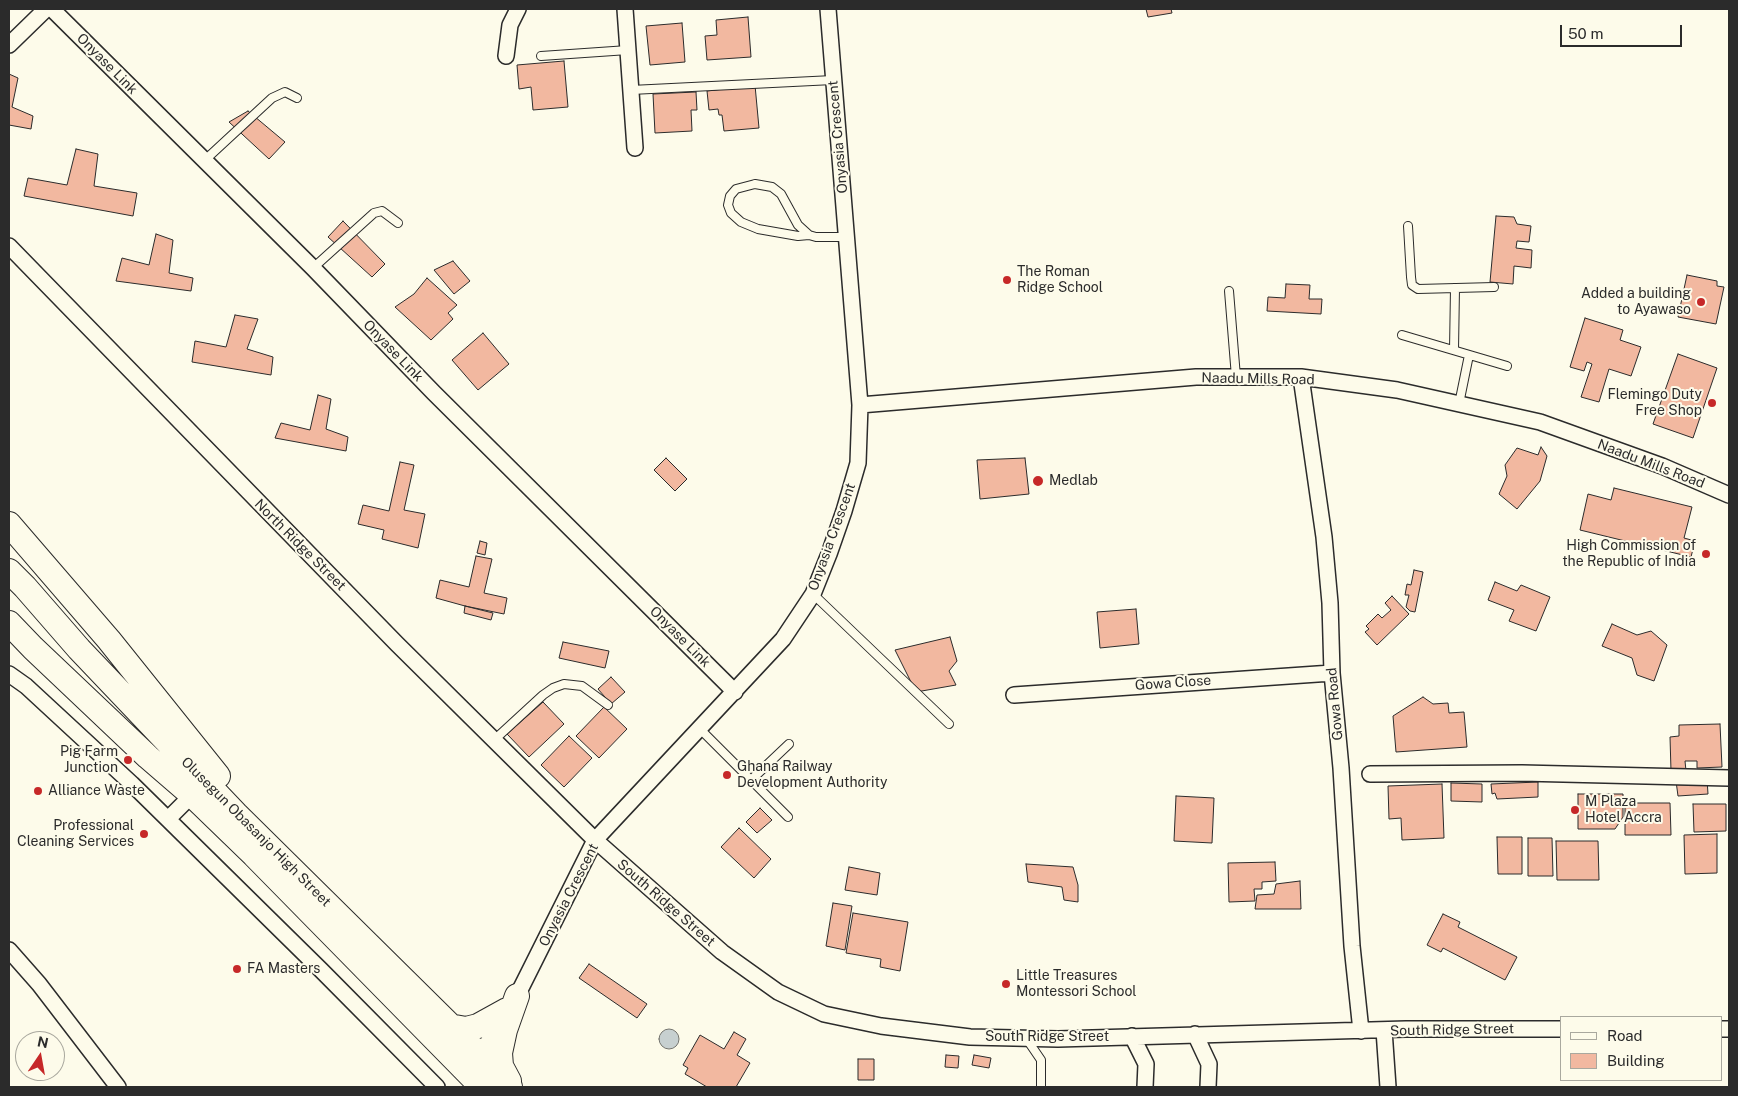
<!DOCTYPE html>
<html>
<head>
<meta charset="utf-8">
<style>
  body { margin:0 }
  #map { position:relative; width:1738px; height:1096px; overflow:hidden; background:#fdfbea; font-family:"Public Sans",sans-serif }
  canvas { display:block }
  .frame { position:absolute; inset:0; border:10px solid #2b2b2b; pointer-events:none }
  .legend { position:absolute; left:1560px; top:1016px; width:162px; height:65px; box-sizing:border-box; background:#fdfbea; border:1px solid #a9a89e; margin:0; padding:6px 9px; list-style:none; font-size:15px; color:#2b2b2b }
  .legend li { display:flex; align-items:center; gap:10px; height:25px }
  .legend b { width:25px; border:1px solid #a9a89e }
  .north { position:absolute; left:15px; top:1031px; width:50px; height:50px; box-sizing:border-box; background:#fdfbea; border:1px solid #a9a89e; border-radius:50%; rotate:12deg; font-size:14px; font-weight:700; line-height:20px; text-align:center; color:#2b2b2b }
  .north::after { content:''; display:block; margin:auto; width:18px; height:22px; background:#c62828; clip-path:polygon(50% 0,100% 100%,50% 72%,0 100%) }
  .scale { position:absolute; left:1560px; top:25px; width:122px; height:22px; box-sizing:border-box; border:2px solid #2b2b2b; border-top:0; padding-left:6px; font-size:15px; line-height:18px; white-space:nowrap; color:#2b2b2b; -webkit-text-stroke:4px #fdfbea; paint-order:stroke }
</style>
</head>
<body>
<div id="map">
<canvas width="1738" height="1096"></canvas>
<div class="frame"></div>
<ul class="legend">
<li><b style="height:6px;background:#fdfbea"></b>Road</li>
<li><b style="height:14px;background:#f2b8a0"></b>Building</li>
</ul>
<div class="north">N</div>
<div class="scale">50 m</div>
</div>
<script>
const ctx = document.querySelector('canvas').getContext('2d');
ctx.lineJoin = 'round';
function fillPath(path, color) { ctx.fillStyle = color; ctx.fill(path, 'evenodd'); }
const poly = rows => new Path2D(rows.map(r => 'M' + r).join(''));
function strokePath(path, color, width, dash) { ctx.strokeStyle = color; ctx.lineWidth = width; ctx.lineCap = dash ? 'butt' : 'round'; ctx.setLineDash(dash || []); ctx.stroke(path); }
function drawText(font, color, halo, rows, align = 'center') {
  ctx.font = font + ' "Public Sans",sans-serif'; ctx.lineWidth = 4; ctx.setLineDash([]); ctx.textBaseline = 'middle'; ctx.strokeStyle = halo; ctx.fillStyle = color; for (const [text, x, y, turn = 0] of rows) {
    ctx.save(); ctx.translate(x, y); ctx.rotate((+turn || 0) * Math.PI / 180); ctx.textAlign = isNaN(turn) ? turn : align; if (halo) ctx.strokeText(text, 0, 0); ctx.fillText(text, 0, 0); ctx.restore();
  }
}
const water = poly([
  '659 1039a10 10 0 1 1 20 0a10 10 0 1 1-20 0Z'
]);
const building = poly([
  [1146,9,1171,9,1172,13,1148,17,1146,9],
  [748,17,751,57,707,60,705,36,717,35,716,20,748,17],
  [682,23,685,62,650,65,646,26,682,23],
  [564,61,568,107,533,110,531,87,519,89,517,65,564,61],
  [9,74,18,78,12,107,33,116,31,129,9,125,9,74],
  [755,85,759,128,724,131,722,115,719,115,718,109,709,110,707,91,755,85],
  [696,92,697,110,691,110,692,131,655,133,653,94,696,92],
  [248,111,285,142,269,159,229,122,248,111],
  [76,149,98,154,94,186,137,193,133,216,24,196,28,178,67,185,76,149],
  [1496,216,1514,217,1517,224,1531,226,1529,242,1517,241,1516,248,1532,250,1531,268,1514,266,1513,284,1490,282,1496,216],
  [343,221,385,264,372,277,328,237,343,221],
  [156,234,173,240,169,273,193,278,191,291,116,281,122,258,149,265,156,234],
  [453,261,470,281,454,294,434,270,453,261],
  [1687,275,1717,281,1717,286,1724,287,1716,324,1678,317,1687,275],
  [427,278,457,305,448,313,453,319,431,340,395,307,414,294,427,278],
  [1286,284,1310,285,1309,299,1322,299,1321,314,1267,311,1268,297,1285,298,1286,284],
  [235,315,258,319,247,349,273,357,271,375,192,362,195,341,226,347,235,315],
  [1585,318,1623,330,1620,340,1641,347,1631,376,1609,369,1599,402,1581,397,1592,364,1587,362,1584,371,1570,367,1585,318],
  [483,333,509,364,478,390,452,360,483,333],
  [1678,354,1717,368,1693,438,1653,424,1678,354],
  [318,395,331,399,326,429,348,437,346,451,275,438,281,423,310,430,318,395],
  [1541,447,1547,456,1540,481,1517,509,1499,494,1507,476,1505,465,1517,448,1538,455,1541,447],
  [666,458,687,479,675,491,654,470,666,458],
  [1025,458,1029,494,980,499,977,460,1025,458],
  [400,462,414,465,404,510,425,514,418,548,382,539,384,530,358,524,363,505,389,511,400,462],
  [1614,488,1692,507,1684,538,1695,541,1691,557,1580,530,1588,494,1611,500,1614,488],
  [480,541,487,543,485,555,477,553,480,541],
  [476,556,492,559,484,593,507,598,504,614,465,606,436,598,440,580,469,587,476,556],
  [1414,570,1423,572,1415,612,1410,611,1406,607,1409,595,1405,595,1407,584,1411,585,1414,570],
  [1495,582,1517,591,1521,585,1550,597,1536,631,1509,621,1514,610,1488,600,1495,582],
  [1392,596,1409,614,1377,645,1365,632,1369,629,1366,626,1378,614,1382,618,1391,610,1385,603,1392,596],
  [465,606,493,613,491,620,464,613,465,606],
  [1136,609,1139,644,1100,648,1097,612,1136,609],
  [1612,624,1637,635,1651,631,1667,645,1654,681,1637,675,1632,658,1602,646,1612,624],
  [950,637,957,661,949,671,956,685,916,692,895,650,950,637],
  [563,642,609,651,605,668,559,658,563,642],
  [611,677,625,692,611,704,598,689,611,677],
  [1423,697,1433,704,1448,703,1449,713,1464,712,1467,747,1396,752,1393,716,1423,697],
  [543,702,564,724,529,757,507,734,543,702],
  [604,707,627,729,599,758,576,736,604,707],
  [1720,724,1722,767,1697,768,1697,761,1685,761,1686,771,1671,771,1670,737,1679,736,1679,725,1720,724],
  [569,736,592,758,564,787,541,765,569,736],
  [1707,779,1708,794,1678,796,1676,781,1707,779],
  [1538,782,1538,797,1497,799,1495,793,1492,794,1491,784,1538,782],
  [1451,783,1482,784,1482,802,1451,801,1451,783],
  [1442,784,1444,838,1402,840,1401,818,1389,819,1388,786,1442,784],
  [1578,794,1623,794,1623,817,1615,829,1578,829,1578,794],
  [1176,796,1214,798,1212,843,1174,841,1176,796],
  [1625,803,1670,803,1671,835,1625,835,1625,803],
  [1693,804,1726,804,1726,831,1694,832,1693,804],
  [760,808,772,820,757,833,746,822,760,808],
  [739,828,771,859,754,878,721,847,739,828],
  [1717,834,1717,873,1685,874,1684,835,1717,834],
  [1497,837,1522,837,1522,874,1498,874,1497,837],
  [1528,838,1552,838,1553,876,1528,876,1528,838],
  [1556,841,1598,841,1599,880,1557,880,1556,841],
  [1275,862,1276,881,1262,882,1262,889,1254,889,1255,901,1229,902,1228,863,1275,862],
  [1026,864,1073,867,1078,885,1078,902,1064,900,1062,887,1028,882,1026,864],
  [849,867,880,873,877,895,845,890,849,867],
  [1300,881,1301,909,1255,909,1257,895,1274,894,1276,884,1300,881],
  [833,903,852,906,845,950,826,946,833,903],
  [853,913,908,922,900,971,880,967,881,959,846,953,853,913],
  [1443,914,1460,922,1458,927,1517,957,1505,980,1443,948,1441,952,1427,945,1443,914],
  [589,964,647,1004,637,1018,579,978,589,964],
  [734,1032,746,1039,737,1055,750,1063,736,1087,707,1087,685,1074,688,1068,683,1065,700,1035,724,1049,734,1032],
  [946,1055,959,1056,958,1068,945,1067,946,1055],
  [974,1055,991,1058,989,1068,972,1065,974,1055],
  [858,1059,874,1059,874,1080,858,1080,858,1059]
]);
const service = poly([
  [541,56,628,50],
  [631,90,833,80],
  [205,160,272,98,285,92,297,98],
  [755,184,772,187,781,194,798,225,809,235,798,236,758,229,741,222,731,213,728,205,730,196,736,189,755,184],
  [1408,226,1411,277,1412,285,1418,289,1494,287],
  [809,235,816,237,848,237],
  [313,268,374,213,382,211,398,223],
  [1229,291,1236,377],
  [1402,335,1507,366],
  [1454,350,1455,288],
  [1459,404,1469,355],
  [813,594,949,724],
  [700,729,788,817],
  [493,741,543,695,553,688,564,684,582,686,608,705],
  [751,780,789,744],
  [1026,1038,1041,1060,1041,1087]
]);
const minor = poly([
  [52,9,313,268,434,393,735,692],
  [625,9,635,148],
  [9,45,46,9],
  [506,56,510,25,518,9],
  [9,246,397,644,595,840,722,952,778,992,824,1014,881,1026,970,1037,1058,1039,1406,1029,1562,1029],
  [1301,377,1324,537,1330,603,1332,673,1341,768,1352,946,1361,1031],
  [860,405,1196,377,1301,377,1397,390,1540,422,1662,466,1729,495],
  [9,674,26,686,132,784,321,970,437,1087],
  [1014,695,1332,673],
  [1370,774,1522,773,1729,778],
  [168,819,192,795],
  [9,950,39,984,118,1087],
  [1722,1029,1729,1029],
  [1384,1030,1388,1087],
  [1195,1034,1209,1064,1208,1087],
  [1132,1036,1146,1064,1145,1087],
  [476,1062,507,1010,517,996,595,840,783,639,813,594,829,554,844,511,858,463,860,405,828,9]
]);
const primary = poly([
  [9,524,109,640,218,776],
  [9,571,25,587,79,649,236,814,481,1056,510,1087],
  [9,623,33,648,148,757,192,795,254,855,482,1087],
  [449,1026,466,1029,478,1026,507,1010],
  [509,1081,501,1066,500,1053,505,1030,517,996]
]);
const markers = [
  [1007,280,5,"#c62828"],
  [1701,302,5,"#c62828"],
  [1712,403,5,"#c62828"],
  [1038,481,6,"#c62828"],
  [1706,554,5,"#c62828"],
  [128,760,5,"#c62828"],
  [727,775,5,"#c62828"],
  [38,791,5,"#c62828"],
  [1575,810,5,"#c62828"],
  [144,834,5,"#c62828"],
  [237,969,5,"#c62828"],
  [1006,984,5,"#c62828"]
];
const streetNames = [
  ["Onyase Link",107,64,45],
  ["Onyasia Crescent",838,137,-95],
  ["Onyase Link",393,351,46],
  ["Naadu Mills Road",1258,379,1],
  ["Naadu Mills Road",1651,464,21],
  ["Onyasia Crescent",832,537,-70],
  ["North Ridge Street",300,545,45],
  ["Onyase Link",680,637,45],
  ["Gowa Close",1173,683,-4],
  ["Gowa Road",1335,704,-95],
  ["Olusegun Obasanjo High Street",256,832,45],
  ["Onyasia Crescent",569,895,-63],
  ["South Ridge Street",666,903,41],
  ["South Ridge Street",1452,1030,-1],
  ["South Ridge Street",1047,1037]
];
const poiNames = [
  ["The Roman",1017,272],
  ["Ridge School",1017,288],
  ["Added a building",1691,294,"right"],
  ["to Ayawaso",1691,310,"right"],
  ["Flemingo Duty",1702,395,"right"],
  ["Free Shop",1702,411,"right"],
  ["Medlab",1049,481],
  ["High Commission of",1696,546,"right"],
  ["the Republic of India",1696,562,"right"],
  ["Pig Farm",118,752,"right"],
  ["Junction",118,768,"right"],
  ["Ghana Railway",737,767],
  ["Development Authority",737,783],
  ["Alliance Waste",48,791],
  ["M Plaza",1585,802],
  ["Hotel Accra",1585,818],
  ["Professional",134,826,"right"],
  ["Cleaning Services",134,842,"right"],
  ["FA Masters",247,969],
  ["Little Treasures",1016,976],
  ["Montessori School",1016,992]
];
fillPath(water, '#c7d0d0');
strokePath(water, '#74746e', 1);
fillPath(building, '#f2b8a0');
strokePath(building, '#2b2b2b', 1);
strokePath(service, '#2b2b2b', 10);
strokePath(minor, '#2b2b2b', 18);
strokePath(primary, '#2b2b2b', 26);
strokePath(service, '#fdfbea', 8);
strokePath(minor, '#fdfbea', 15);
strokePath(primary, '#fdfbea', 24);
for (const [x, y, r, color] of markers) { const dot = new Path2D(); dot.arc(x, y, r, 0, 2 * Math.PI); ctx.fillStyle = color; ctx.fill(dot); strokePath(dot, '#fdfbea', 2); }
drawText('14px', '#2b2b2b', '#fdfbea', streetNames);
drawText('14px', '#2b2b2b', '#fdfbea', poiNames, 'left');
</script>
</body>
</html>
